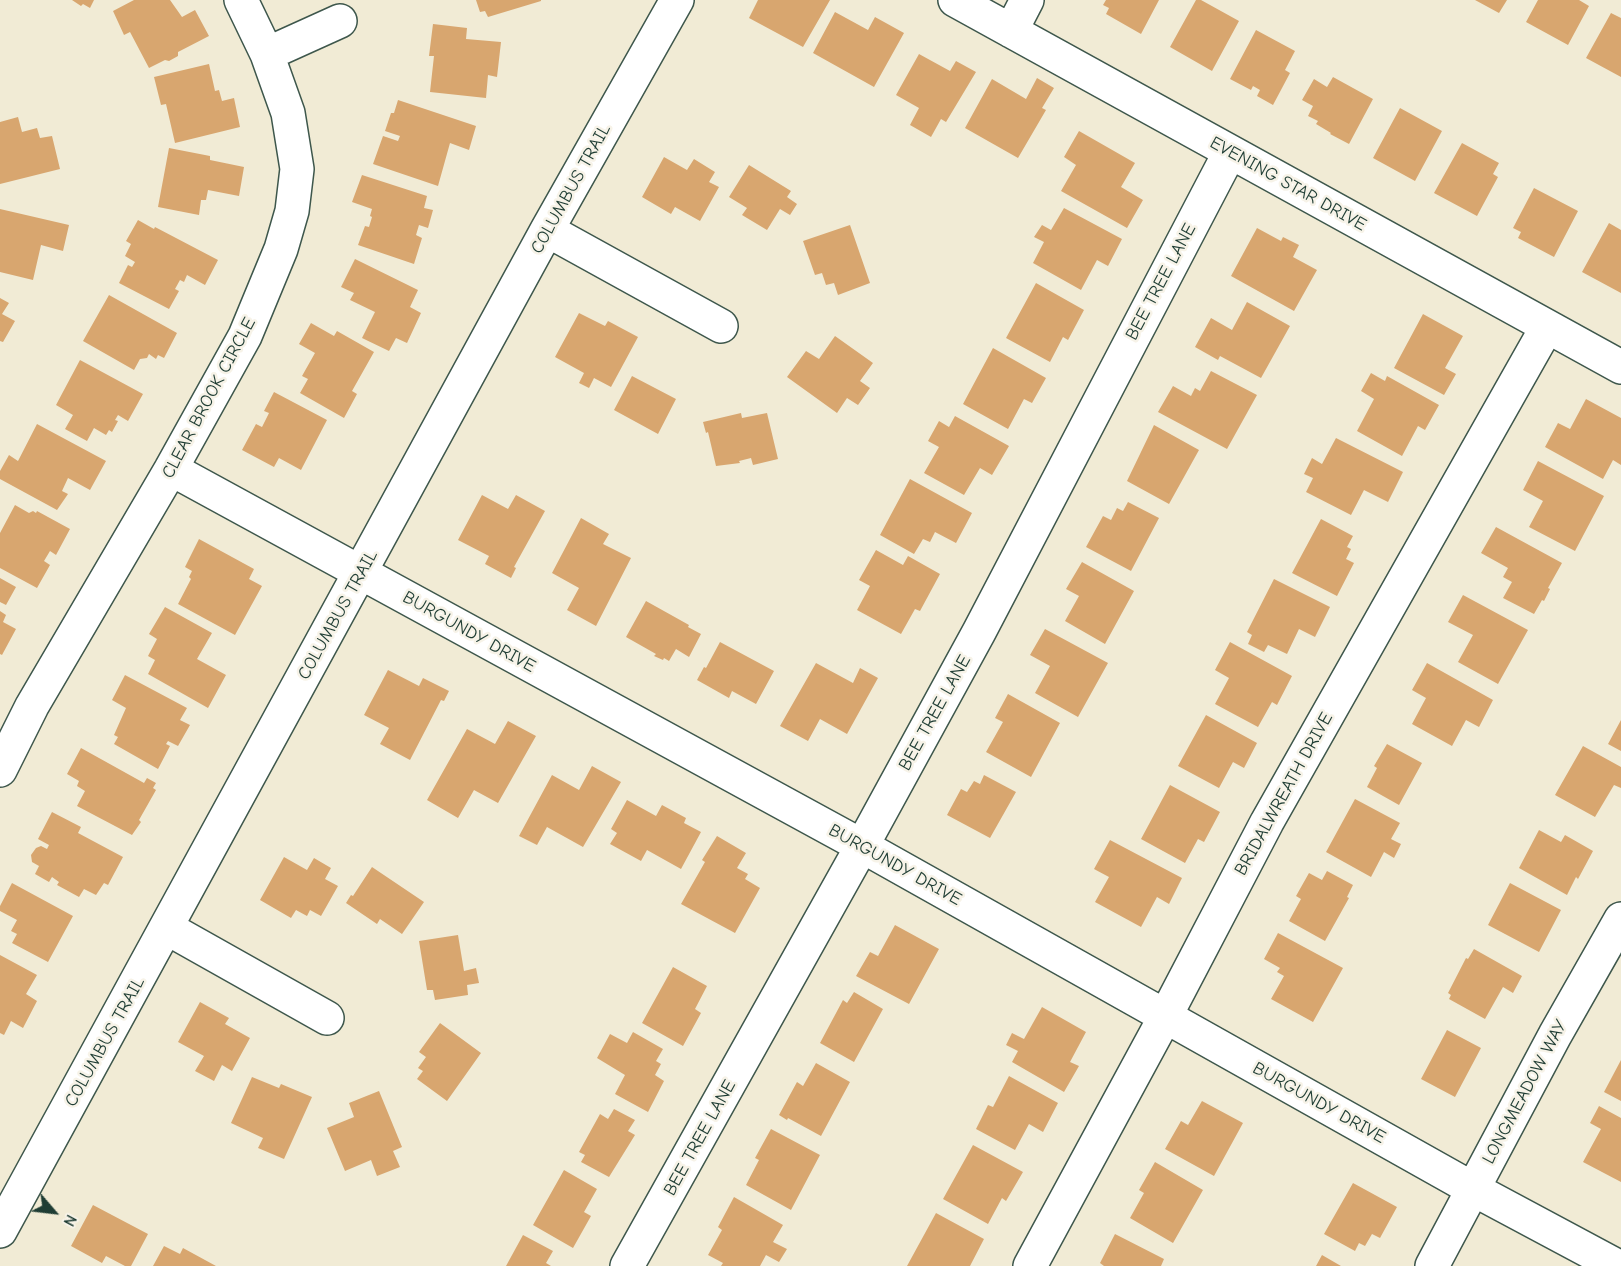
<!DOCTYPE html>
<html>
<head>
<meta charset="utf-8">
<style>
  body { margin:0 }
  #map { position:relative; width:1621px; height:1266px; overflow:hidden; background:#f1ebd5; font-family:"Comic Neue",sans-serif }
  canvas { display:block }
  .north { position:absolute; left:24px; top:1182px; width:60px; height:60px; -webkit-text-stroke:4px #f7f3e8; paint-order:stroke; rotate:118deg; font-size:16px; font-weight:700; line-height:24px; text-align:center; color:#1f3d34 }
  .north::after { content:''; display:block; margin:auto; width:21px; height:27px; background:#1f3d34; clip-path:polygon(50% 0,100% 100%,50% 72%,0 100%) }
</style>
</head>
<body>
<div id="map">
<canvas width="1621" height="1266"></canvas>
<div class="north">N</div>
</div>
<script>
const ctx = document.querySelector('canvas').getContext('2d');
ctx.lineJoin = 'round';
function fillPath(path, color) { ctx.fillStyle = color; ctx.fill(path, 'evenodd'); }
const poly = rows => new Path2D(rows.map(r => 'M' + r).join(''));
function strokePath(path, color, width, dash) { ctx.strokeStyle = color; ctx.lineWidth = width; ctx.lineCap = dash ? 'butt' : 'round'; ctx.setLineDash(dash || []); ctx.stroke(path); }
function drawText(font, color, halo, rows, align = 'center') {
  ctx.font = font + ' "Comic Neue",sans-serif'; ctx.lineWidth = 5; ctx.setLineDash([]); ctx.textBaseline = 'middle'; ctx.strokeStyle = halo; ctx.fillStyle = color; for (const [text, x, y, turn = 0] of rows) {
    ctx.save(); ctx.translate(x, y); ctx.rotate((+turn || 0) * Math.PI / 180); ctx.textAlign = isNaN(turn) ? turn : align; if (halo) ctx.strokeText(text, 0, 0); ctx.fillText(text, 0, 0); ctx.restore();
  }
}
const building = poly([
  [72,0,94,0,90,8,83,4,81,6],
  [134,0,170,0,182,17,195,10,209,36,178,52,178,56,169,61,165,60,149,68,130,32,124,35,113,11],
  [476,0,541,0,541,1,488,17,485,11,480,12],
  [758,0,830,0,803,47,749,18],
  [1106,0,1159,0,1141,34,1106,14,1109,8,1103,5],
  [1196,0,1201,0,1239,21,1212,71,1170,47],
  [1475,0,1507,0,1499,13],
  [1538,0,1579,0,1589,6,1568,45,1526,22],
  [835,12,868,30,875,17,904,33,874,87,813,53],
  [1611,13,1621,18,1621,77,1586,58],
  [433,24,467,28,466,39,501,42,497,77,488,75,486,98,430,92,434,56,429,56],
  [1256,30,1295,51,1285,70,1290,73,1273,105,1257,96,1260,90,1253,86,1251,90,1230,79],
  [919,54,950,71,956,61,976,72,946,122,941,119,931,137,910,125,919,108,896,95],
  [209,64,215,91,219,90,222,101,234,98,240,127,175,143,166,104,161,105,154,77],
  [1333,77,1373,99,1349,144,1330,134,1331,133,1316,124,1318,121,1308,116,1313,106,1302,100,1314,79,1327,87],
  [1037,78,1054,88,1042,108,1046,110,1018,158,965,128,992,79,1026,99],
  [398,100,476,126,469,150,450,143,438,186,373,164,383,136,398,141,400,136,385,131,391,113,394,113],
  [1400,108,1442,131,1415,181,1373,158],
  [18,117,22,132,37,128,40,138,52,136,60,169,0,184,0,122],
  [1079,131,1135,163,1121,187,1143,200,1127,228,1061,191,1076,165,1064,157],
  [1462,143,1499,163,1493,174,1498,177,1477,216,1434,193],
  [169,148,210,156,210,160,244,167,239,196,208,190,206,200,201,200,199,215,158,207],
  [664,157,687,170,694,159,715,172,709,182,719,187,700,221,675,207,671,214,642,197],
  [749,165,791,191,787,197,797,204,790,215,780,209,767,230,742,215,747,208,729,197],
  [362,175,427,196,424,208,433,210,428,228,419,225,416,235,422,238,414,264,358,245,365,226,369,227,372,217,370,216,372,209,352,202],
  [1534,188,1578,211,1554,257,1518,238,1521,232,1513,228],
  [1064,208,1122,239,1108,266,1097,260,1081,290,1033,263,1044,242,1034,237,1042,225,1051,230],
  [0,209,69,225,63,251,41,245,33,280,0,272],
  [138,220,154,229,155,227,218,260,205,285,187,275,184,282,180,280,175,289,179,291,169,309,119,283,128,265,132,267,135,262,125,256,131,244,126,241],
  [1609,223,1621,230,1621,293,1582,272],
  [850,225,870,283,838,295,834,283,826,285,822,273,815,275,803,241],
  [1257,228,1281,241,1283,237,1299,245,1293,257,1317,270,1294,311,1231,276],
  [355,259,418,290,410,307,421,313,407,343,396,338,389,351,362,338,375,312,350,300,354,293,341,287],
  [1036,283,1084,310,1068,340,1063,337,1050,362,1006,338],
  [109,295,177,333,164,358,158,355,156,359,149,354,147,358,140,359,134,370,83,341],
  [0,298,9,303,2,314,15,321,3,342,0,341],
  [1247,302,1290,326,1261,378,1220,356,1218,360,1195,347,1211,318,1232,330],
  [579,313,605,326,608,321,638,337,611,387,594,378,589,388,579,383,584,373,555,357],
  [1423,314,1463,336,1445,368,1456,374,1444,395,1394,368],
  [311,323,334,336,337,331,374,352,352,391,357,394,344,418,300,393,308,379,302,376,315,353,299,344],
  [835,336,873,363,860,381,870,388,858,405,847,398,837,413,787,377,806,351,819,359],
  [993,348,1046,378,1032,403,1024,399,1008,429,963,404],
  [80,360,143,394,128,421,118,415,115,420,118,421,112,432,109,430,106,435,94,428,87,441,65,429,73,415,56,405],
  [1211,371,1257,395,1227,449,1158,412,1173,386,1191,396,1195,388,1200,391],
  [1371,373,1385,381,1387,376,1439,405,1425,430,1418,426,1402,456,1357,431,1374,399,1361,391],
  [632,376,676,399,658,434,614,410],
  [274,392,327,420,301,470,279,458,274,467,242,450,256,424,262,427,269,413,264,411],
  [1586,399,1621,418,1621,465,1613,460,1603,479,1545,447,1558,423,1570,429],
  [741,413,742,418,767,413,778,459,753,465,751,458,739,461,740,463,716,466,708,432,706,433,703,422],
  [955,416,1009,446,992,475,980,468,964,495,924,473,939,447,928,441,939,421,949,427],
  [37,424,106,461,90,490,68,478,62,491,68,494,57,510,0,479,0,471,9,455,18,461],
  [1154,425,1199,450,1169,504,1127,481],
  [1336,438,1403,472,1388,502,1364,490,1351,515,1306,492,1313,478,1304,474,1312,458,1322,464],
  [1538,461,1604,496,1575,551,1529,527,1543,501,1523,490],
  [910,479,972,513,956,543,935,532,930,542,923,539,914,554,880,535],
  [482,495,508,509,516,495,545,511,514,567,516,568,511,578,485,564,489,556,458,540],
  [1128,502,1159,518,1131,571,1086,547,1103,516,1111,520,1117,508,1123,511],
  [15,505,29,513,33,511,36,513,37,511,70,529,56,555,50,551,44,561,50,565,37,588,0,568,0,533],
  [581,518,609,534,603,544,631,558,596,626,567,610,579,588,552,573],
  [1321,519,1353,536,1347,547,1351,549,1346,559,1354,563,1337,596,1292,573],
  [1496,527,1562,563,1548,588,1550,589,1544,601,1542,600,1534,614,1503,598,1512,582,1503,577,1508,568,1481,553],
  [199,539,254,569,249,579,262,586,235,635,178,604,191,579,189,577,192,571,185,567],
  [876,550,903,565,908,556,940,574,920,611,915,609,901,634,857,610,870,586,859,580],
  [1082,562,1134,591,1105,644,1065,621,1079,596,1066,589],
  [0,578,16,587,6,605,0,602],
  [1274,579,1330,607,1315,637,1299,629,1287,654,1268,645,1264,652,1248,644,1252,635,1247,632],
  [1463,595,1528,630,1498,684,1458,662,1473,635,1448,622],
  [646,601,689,625,688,627,701,634,689,657,676,649,669,661,664,658,663,660,654,656,656,654,626,637],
  [165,607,212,633,197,659,226,675,208,708,148,674,155,660,148,656,157,639,149,634],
  [0,611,6,615,3,622,16,629,2,655,0,654],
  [1045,629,1108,663,1078,717,1035,693,1050,666,1030,655],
  [720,642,774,671,756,704,732,691,729,698,697,680,704,667,706,668],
  [1230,642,1292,676,1277,705,1272,702,1258,727,1215,704,1229,678,1215,670],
  [816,663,853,683,860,668,878,678,847,734,820,719,808,741,780,726],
  [1427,663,1493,700,1479,727,1466,720,1452,746,1412,724,1426,698,1412,690],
  [388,670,419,686,423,678,449,691,444,701,441,700,410,760,380,744,389,728,364,715],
  [125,675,187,708,180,720,190,725,178,746,168,741,166,744,170,746,158,769,114,744,118,737,114,735,126,708,112,700],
  [1008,694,1060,723,1031,777,986,752,1003,722,995,718],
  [1206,715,1257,743,1244,768,1233,762,1219,788,1178,766],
  [1621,720,1621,751,1608,744],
  [508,721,536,736,498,803,474,790,458,818,427,800,467,729,495,744],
  [1387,744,1422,763,1399,805,1367,787,1377,768,1374,766],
  [1583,746,1621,767,1621,788,1614,785,1595,817,1555,795],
  [81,748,144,783,147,778,156,783,153,788,156,790,139,820,141,822,132,835,77,806,85,791,77,786,79,781,67,774],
  [592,766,621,782,583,847,547,827,537,845,519,836,552,775,579,790],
  [984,775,1016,792,990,838,947,815,961,789,967,792,974,781,980,784],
  [1170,785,1220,812,1204,842,1198,839,1185,863,1141,839],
  [1355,799,1400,823,1391,839,1401,844,1394,858,1384,852,1371,877,1326,852],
  [627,800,656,816,662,805,686,818,684,823,701,832,681,869,647,850,641,861,610,844,617,833,611,829],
  [52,812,81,827,78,833,123,857,108,885,104,883,96,895,84,889,79,897,57,885,59,882,52,877,49,882,35,874,39,866,32,862,31,855,36,848,41,846,47,849,49,845,38,839],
  [1539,830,1561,842,1565,835,1593,851,1578,879,1576,877,1567,895,1519,868],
  [717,836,746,853,737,868,748,874,745,879,760,888,735,933,681,904,705,862,702,860],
  [1110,840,1182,878,1169,904,1157,897,1141,927,1095,902,1109,877,1094,869],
  [284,857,307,870,314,858,331,868,325,879,338,886,321,916,310,910,307,916,296,910,291,918,260,900],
  [372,867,424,902,402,934,380,919,377,924,346,903,351,895,353,896],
  [1327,871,1353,885,1347,897,1349,898,1325,941,1289,921,1301,899,1296,896,1309,873,1322,880],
  [12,883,73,916,48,962,12,943,17,934,11,931,17,920,0,911,0,906],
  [1510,883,1561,910,1539,952,1488,925],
  [895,925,939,949,909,1004,856,976,870,952,878,956],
  [1278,933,1343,968,1313,1022,1271,999,1284,976,1277,972,1280,968,1264,959],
  [458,935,464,971,476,968,479,983,467,985,468,995,435,1000,433,990,427,990,419,941],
  [1474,949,1522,976,1513,993,1503,987,1485,1019,1449,999,1451,995,1448,993,1466,958,1468,959],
  [0,955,37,975,26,994,37,1001,23,1028,11,1021,4,1035,0,1033],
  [673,967,707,986,695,1009,701,1013,683,1046,642,1023],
  [854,992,883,1009,854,1062,820,1043,843,1000,847,1003],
  [200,1002,229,1018,225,1024,250,1038,232,1071,222,1065,214,1081,195,1071,204,1056,178,1042],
  [1042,1007,1086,1032,1070,1062,1079,1066,1064,1092,1012,1062,1018,1051,1006,1045,1012,1033,1024,1039],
  [440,1023,481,1053,447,1101,417,1079,423,1071,418,1068,426,1057,419,1052],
  [1447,1030,1481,1048,1455,1097,1421,1079],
  [633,1032,663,1049,656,1061,661,1064,655,1075,664,1081,648,1112,615,1094,625,1075,597,1058,610,1034,627,1043],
  [1621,1060,1621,1101,1604,1092],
  [816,1063,850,1082,821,1136,788,1118,787,1120,779,1115,797,1082,803,1086],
  [1009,1076,1058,1103,1043,1132,1029,1124,1015,1150,976,1129,988,1105,993,1107],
  [252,1077,279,1088,281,1084,312,1097,284,1159,258,1148,263,1138,231,1123],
  [379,1091,402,1147,393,1151,400,1167,377,1176,371,1160,345,1171,327,1128,354,1117,349,1103],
  [1202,1101,1243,1123,1214,1176,1165,1149,1181,1121,1188,1125],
  [1599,1106,1621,1118,1621,1182,1583,1162,1601,1129,1590,1123],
  [614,1109,635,1120,628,1131,635,1135,609,1177,581,1162,585,1155,579,1152,600,1114,608,1119],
  [771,1129,820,1155,791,1210,746,1185,759,1160,755,1158],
  [973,1145,1023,1172,1006,1201,1002,1198,988,1224,943,1199],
  [1155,1162,1203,1190,1173,1243,1130,1218,1144,1193,1139,1190],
  [564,1170,597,1189,584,1212,591,1216,573,1248,533,1225],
  [1353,1183,1397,1207,1380,1238,1372,1234,1365,1246,1359,1243,1355,1251,1324,1234],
  [734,1197,783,1225,773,1242,787,1249,779,1262,766,1255,760,1266,721,1266,723,1263,708,1255,722,1230,718,1227],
  [93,1205,148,1234,131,1266,125,1266,106,1256,102,1263,71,1246],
  [936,1213,984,1239,970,1266,907,1266],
  [1115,1234,1164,1259,1161,1266,1104,1266,1100,1263],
  [523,1235,553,1251,546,1263,551,1266,506,1266],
  [164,1246,180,1254,183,1248,216,1266,153,1266],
  [1322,1255,1341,1266,1316,1266]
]);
const minor = poly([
  [955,0,1621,367],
  [1011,31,1027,0],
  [267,54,340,21],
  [547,230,721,326],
  [171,469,862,846,1473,1189,1617,1266],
  [0,770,32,706,171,469,245,336,281,249,292,211,297,169,288,113,267,54,241,0],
  [167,928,327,1018],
  [0,1231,547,230,677,0],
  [627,1266,862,846,979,632,1230,152],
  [1030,1266,1165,1017,1267,822,1547,327],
  [1432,1266,1555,1035,1621,919]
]);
const streetNames = [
  ["EVENING STAR DRIVE",1288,184,29],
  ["COLUMBUS TRAIL",571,189,-61],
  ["BEE TREE LANE",1161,282,-62],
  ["CLEAR BROOK CIRCLE",209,398,-62],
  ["COLUMBUS TRAIL",338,615,-61],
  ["BURGUNDY DRIVE",469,632,29],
  ["BEE TREE LANE",935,713,-61],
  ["BRIDALWREATH DRIVE",1284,794,-61],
  ["BURGUNDY DRIVE",895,865,29],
  ["COLUMBUS TRAIL",105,1042,-61],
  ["LONGMEADOW WAY",1525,1092,-62],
  ["BURGUNDY DRIVE",1319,1103,29],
  ["BEE TREE LANE",700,1138,-61]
];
fillPath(building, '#d8a66f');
strokePath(minor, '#3e574c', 36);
strokePath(minor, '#fff', 33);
drawText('18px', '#1f3d34', '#f7f3e8', streetNames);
</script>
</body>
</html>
